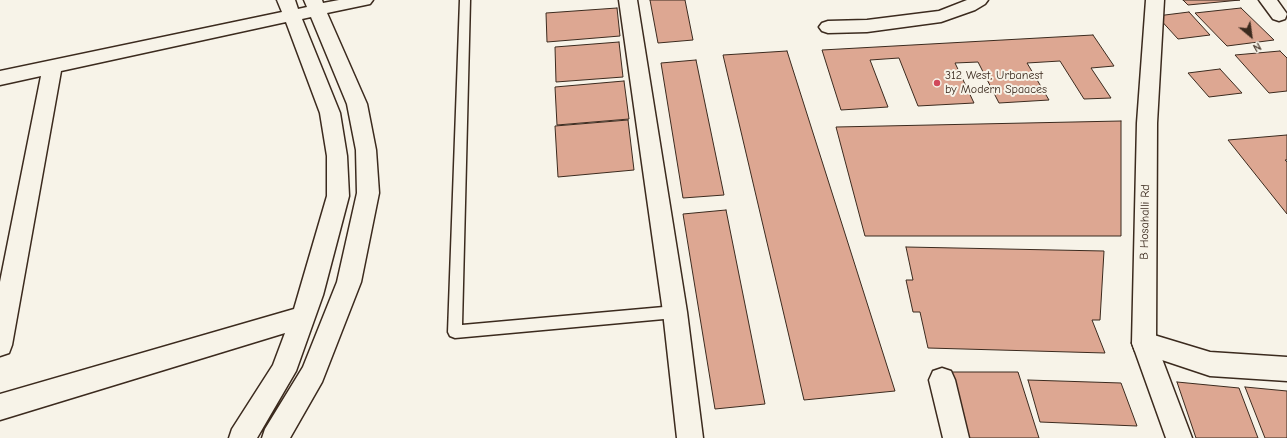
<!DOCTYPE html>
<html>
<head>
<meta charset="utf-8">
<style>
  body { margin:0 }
  #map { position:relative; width:1287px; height:438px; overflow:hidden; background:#f7f3e8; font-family:"Comic Neue",sans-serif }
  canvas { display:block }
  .north { position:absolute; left:1231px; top:16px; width:40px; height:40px; -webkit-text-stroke:3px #f7f3e8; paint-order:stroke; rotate:151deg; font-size:11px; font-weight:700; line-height:16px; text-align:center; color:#3b2a1e }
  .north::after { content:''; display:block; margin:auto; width:14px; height:18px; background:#3b2a1e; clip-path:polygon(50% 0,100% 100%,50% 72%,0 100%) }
</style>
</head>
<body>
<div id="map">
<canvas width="1287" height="438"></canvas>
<div class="north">N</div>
</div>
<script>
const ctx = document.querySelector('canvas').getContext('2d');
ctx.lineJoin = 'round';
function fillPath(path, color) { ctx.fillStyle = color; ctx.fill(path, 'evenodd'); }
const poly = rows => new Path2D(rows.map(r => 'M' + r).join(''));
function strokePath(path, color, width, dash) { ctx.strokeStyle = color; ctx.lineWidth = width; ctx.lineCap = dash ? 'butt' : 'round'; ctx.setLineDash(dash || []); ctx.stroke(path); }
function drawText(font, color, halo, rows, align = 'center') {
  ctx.font = font + ' "Comic Neue",sans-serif'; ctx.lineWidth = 4; ctx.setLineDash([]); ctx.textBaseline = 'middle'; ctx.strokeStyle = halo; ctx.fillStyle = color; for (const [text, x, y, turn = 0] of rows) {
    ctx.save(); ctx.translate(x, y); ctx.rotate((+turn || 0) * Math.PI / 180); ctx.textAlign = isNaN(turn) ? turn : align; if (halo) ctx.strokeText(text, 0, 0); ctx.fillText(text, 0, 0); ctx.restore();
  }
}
const building = poly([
  [650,0,685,0,693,40,658,43,650,0],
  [1183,0,1240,0,1188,5,1183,0],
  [617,8,620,36,547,42,546,13,617,8],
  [1241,8,1274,40,1227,46,1195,13,1241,8],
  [1189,12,1210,35,1178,39,1157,16,1189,12],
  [1093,35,1114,66,1091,68,1111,98,1084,99,1060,61,1027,63,1049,100,999,103,978,62,955,63,974,103,918,106,899,58,870,60,888,107,841,110,822,50,1093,35],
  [619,42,623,77,556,82,555,47,619,42],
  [787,51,895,391,804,400,723,55,787,51],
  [1280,51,1287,58,1287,91,1269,93,1235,55,1280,51],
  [696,60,724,195,683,198,661,63,696,60],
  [1220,69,1242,93,1209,97,1188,73,1220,69],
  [624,81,629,119,557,125,555,87,624,81],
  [628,120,634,170,558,177,555,126,628,120],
  [1121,121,1121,236,865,236,836,127,1121,121],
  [1287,135,1287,160,1285,160,1287,162,1287,214,1228,140,1287,135],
  [726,210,765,404,715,409,683,214,726,210],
  [906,247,1104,251,1100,320,1092,320,1105,353,928,348,920,312,913,312,906,280,913,280,906,247],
  [952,372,1018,372,1039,438,969,438,952,372],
  [1028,380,1121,383,1137,426,1040,422,1028,380],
  [1177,382,1239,388,1258,438,1196,438,1177,382],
  [1245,387,1287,391,1287,438,1265,438,1245,387]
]);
const lane = poly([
  [460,0,470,0,462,325,675,306,680,308,682,312,680,316,675,318,455,338,450,336,448,332,460,0]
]);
const street = poly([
  [277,0,295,0,298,9,307,7,304,0,322,0,323,3,339,0,373,0,370,4,327,13,367,104,376,150,379,193,361,282,322,382,290,438,262,438,265,429,303,367,337,282,357,193,356,150,347,104,311,17,302,19,340,113,347,156,349,196,323,295,296,371,257,438,229,438,232,429,273,365,285,333,0,420,0,394,294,309,327,196,327,156,320,113,286,22,61,71,12,345,9,353,0,356,0,282,41,76,0,85,0,71,282,12,277,0],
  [619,0,637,0,687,312,703,438,677,438,663,312,619,0],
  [967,0,988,0,985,4,975,10,941,22,867,32,828,33,822,31,819,27,822,23,828,21,867,20,939,11,967,0],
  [1259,0,1277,0,1287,14,1285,19,1279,21,1273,19,1259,0],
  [1144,332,1210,352,1287,357,1287,381,1210,376,1135,351,1132,343,1135,335,1144,332],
  [942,368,951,371,955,380,969,438,943,438,929,380,933,371,942,368]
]);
const secondary = poly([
  [1146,0,1164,0,1157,123,1156,343,1192,438,1166,438,1132,343,1137,123,1146,0]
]);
const markers = [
  [937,83,4,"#d1495b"]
];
const poiNames = [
  ["312 West, Urbanest",945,76],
  ["by Modern Spaaces",945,90]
];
const streetNames = [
  ["B Hosahalli Rd",1145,222,-89]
];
fillPath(building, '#dda792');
strokePath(building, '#3b2a1e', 1);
strokePath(lane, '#3b2a1e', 3);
strokePath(street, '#3b2a1e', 3);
strokePath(secondary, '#3b2a1e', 3);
fillPath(lane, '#f7f3e8');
fillPath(street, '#f7f3e8');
fillPath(secondary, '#f7f3e8');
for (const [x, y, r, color] of markers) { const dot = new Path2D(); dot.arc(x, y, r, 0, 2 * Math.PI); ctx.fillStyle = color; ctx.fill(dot); strokePath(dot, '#f7f3e8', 1.5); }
drawText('12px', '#3b2a1e', '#f7f3e8', poiNames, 'left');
drawText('12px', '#3b2a1e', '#f7f3e8', streetNames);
</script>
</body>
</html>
